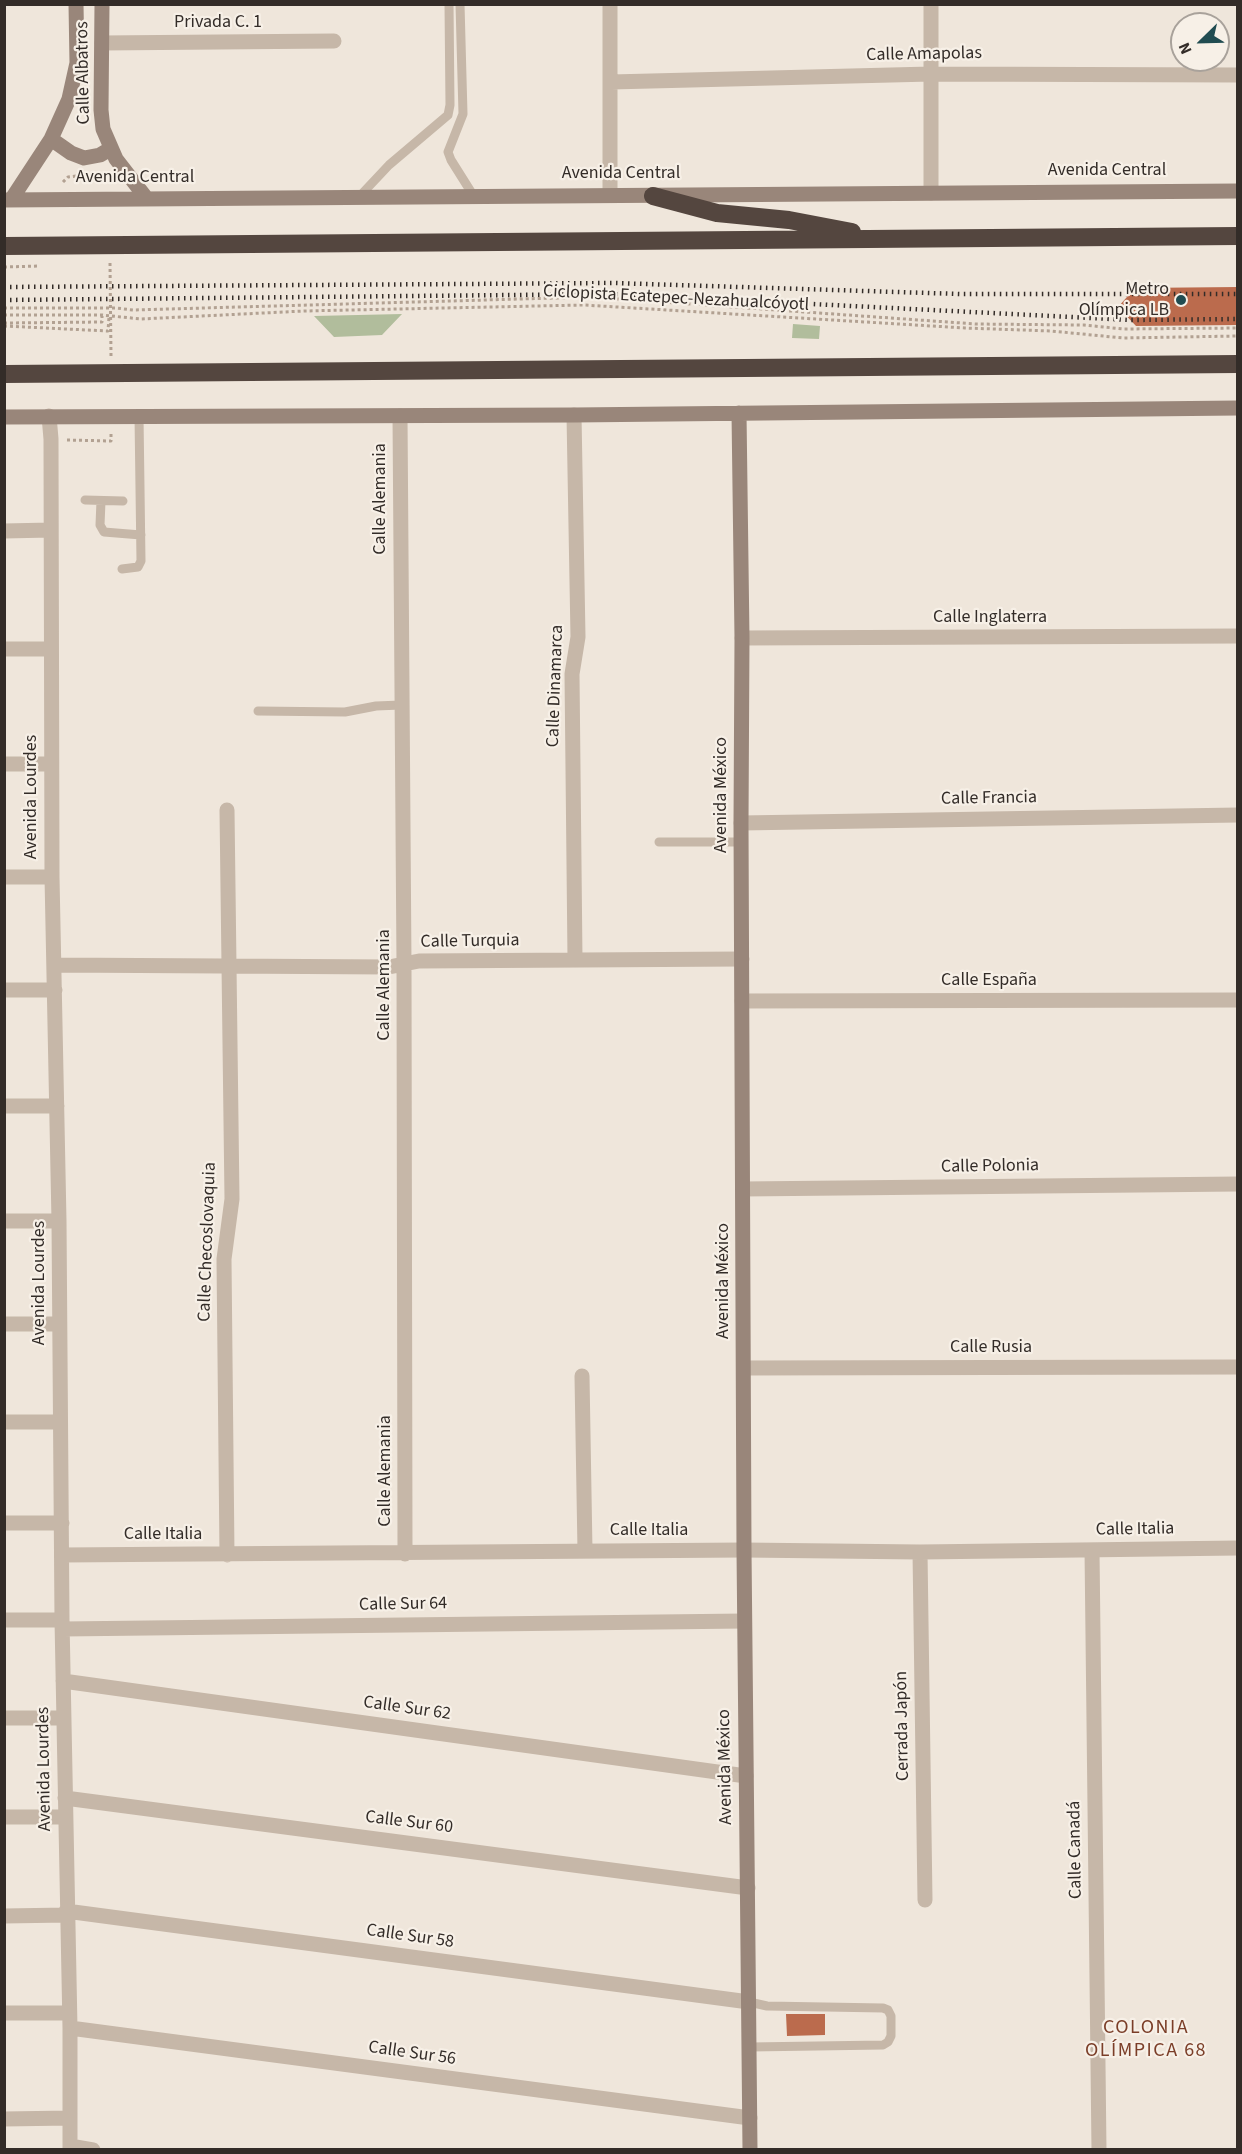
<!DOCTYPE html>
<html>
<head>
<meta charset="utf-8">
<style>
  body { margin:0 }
  #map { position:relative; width:1242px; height:2154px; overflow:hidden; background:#efe6db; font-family:"Source Sans 3",sans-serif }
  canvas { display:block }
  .frame { position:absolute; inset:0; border:6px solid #332c28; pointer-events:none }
  .north { position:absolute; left:1170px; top:12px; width:60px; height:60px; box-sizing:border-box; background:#f7f0e7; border:2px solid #a9a29b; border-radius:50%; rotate:247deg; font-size:16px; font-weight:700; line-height:24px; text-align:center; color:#332c28 }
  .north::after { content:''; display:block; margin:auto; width:21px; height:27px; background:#214c51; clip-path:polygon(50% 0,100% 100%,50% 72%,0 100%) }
</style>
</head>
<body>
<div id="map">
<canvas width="1242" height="2154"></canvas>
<div class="frame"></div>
<div class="north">N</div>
</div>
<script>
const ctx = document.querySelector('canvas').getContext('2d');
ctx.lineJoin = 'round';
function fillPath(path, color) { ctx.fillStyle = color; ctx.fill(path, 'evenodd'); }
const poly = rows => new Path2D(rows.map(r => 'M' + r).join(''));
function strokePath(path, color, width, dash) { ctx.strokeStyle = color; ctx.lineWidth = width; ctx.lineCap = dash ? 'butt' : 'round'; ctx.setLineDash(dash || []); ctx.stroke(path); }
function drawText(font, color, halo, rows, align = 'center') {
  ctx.font = font + ' "Source Sans 3",sans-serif'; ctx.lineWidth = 4.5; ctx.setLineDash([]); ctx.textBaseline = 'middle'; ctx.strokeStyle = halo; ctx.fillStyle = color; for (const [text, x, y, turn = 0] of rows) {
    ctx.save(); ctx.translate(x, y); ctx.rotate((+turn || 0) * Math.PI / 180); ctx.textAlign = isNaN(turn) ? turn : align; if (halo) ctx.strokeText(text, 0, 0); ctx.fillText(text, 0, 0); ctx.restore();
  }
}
const green = poly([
  [402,314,382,335,334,337,314,316],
  [793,324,820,326,819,339,792,338]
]);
const building = poly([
  [1238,287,1238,325,1136,326,1118,307,1135,288],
  [786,2014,825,2014,825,2035,787,2036]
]);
const path = poly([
  [63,182,68,177,84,175],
  [110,263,111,356],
  [4,267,39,266],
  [4,308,116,308,133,310,591,297,976,324,1084,325,1123,329,1238,328],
  [4,315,102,315,141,319,304,311,584,305,965,328,1051,331,1123,338,1238,336],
  [4,323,102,322,102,316],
  [4,326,108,331,109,317],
  [67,440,111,441,111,431]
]);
const lane = poly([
  [460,4,463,114,448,152,451,160,473,195],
  [358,198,389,165,448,115,450,105,449,4],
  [85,500,123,501],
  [101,501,100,525,104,532,141,535],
  [122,569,138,567,141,561,139,416],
  [258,711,345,712,376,706,401,705],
  [659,842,741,842],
  [749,2002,767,2006,883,2008,888,2010,891,2016,891,2036,888,2042,883,2045,750,2047]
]);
const street = poly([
  [610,4,610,194],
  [102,43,334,41],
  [611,82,931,74,1238,75],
  [931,193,931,4],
  [574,415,578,637,572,674,575,959],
  [49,416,51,439,52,877,59,1221,62,1620,70,2028,70,2150],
  [400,416,404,964,405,1554],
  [4,531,51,530],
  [742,638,1238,636],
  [4,649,51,649],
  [4,764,51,764],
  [741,823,1238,815],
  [4,877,52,877],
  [55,965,389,967,419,961,742,959],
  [4,990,55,990],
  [742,1001,1238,1000],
  [4,1106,57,1106],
  [743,1189,1238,1184],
  [4,1221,59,1221],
  [4,1324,59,1324],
  [744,1368,1238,1367],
  [582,1376,585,1551],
  [4,1422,60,1422],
  [4,1523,62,1523],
  [1092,1550,1099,2150],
  [920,1552,925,1900],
  [62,1555,744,1550,920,1552,1238,1548],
  [227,1555,224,1259,232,1199,227,810],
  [4,1620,62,1620],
  [63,1629,744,1621],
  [63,1681,746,1776],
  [4,1718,64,1718],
  [65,1798,748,1888],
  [4,1817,65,1817],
  [66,1911,749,2002],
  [4,1916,67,1915],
  [4,2013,69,2013],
  [70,2028,750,2118],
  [4,2119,70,2118],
  [70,2146,93,2150]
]);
const secondary = poly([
  [102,4,101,110,103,129,116,159,147,199],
  [51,139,71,153,84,158,100,155,110,149],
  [4,200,1238,191],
  [11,200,51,139,69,99,77,63,76,4],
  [739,413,742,638,741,823,744,1550,750,2150],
  [4,417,574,415,1238,408]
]);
const highway = poly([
  [653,196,717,213,789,220,852,232],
  [4,246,1238,236],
  [4,374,1238,364]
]);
const rail = poly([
  [4,287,614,283,960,294,1238,294],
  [4,300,613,294,1131,320,1238,319]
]);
const markers = [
  [1181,300,6,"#214c51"]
];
const streetNames = [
  ["Privada C. 1",218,23],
  ["Calle Amapolas",924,55,-1],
  ["Calle Albatros",84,73,-91],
  ["Avenida Central",1107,171],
  ["Avenida Central",621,174],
  ["Avenida Central",135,178],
  ["Ciclopista Ecatepec-Nezahualcóyotl",676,299,3],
  ["Calle Alemania",381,499,-90],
  ["Calle Inglaterra",990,618],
  ["Calle Dinamarca",556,686,-88],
  ["Avenida México",722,795,-90],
  ["Avenida Lourdes",32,797,-90],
  ["Calle Francia",989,799,-1],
  ["Calle Turquia",470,942,-1],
  ["Calle España",989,981],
  ["Calle Alemania",385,985,-90],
  ["Calle Polonia",990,1167,-1],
  ["Calle Checoslovaquia",208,1242,-88],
  ["Avenida México",724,1281,-90],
  ["Avenida Lourdes",40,1283,-90],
  ["Calle Rusia",991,1348],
  ["Calle Alemania",386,1471,-90],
  ["Calle Italia",1135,1530,-1],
  ["Calle Italia",649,1531],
  ["Calle Italia",163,1535],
  ["Calle Sur 64",403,1605,-1],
  ["Calle Sur 62",407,1709,8],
  ["Cerrada Japón",903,1726,-91],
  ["Avenida México",726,1767,-91],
  ["Avenida Lourdes",45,1769,-91],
  ["Calle Sur 60",409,1823,7],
  ["Calle Canadá",1076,1850,-91],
  ["Calle Sur 58",410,1937,8],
  ["Calle Sur 56",412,2054,8]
];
const poiNames = [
  ["Metro",1169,290],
  ["Olímpica LB",1169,311]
];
const neighbourhoodNames = [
  ["COLONIA",1146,2029],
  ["OLÍMPICA 68",1146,2052]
];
fillPath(green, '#b1bd9c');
fillPath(building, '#bb6b4d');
strokePath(path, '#b2a192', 3, [3, 3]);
strokePath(lane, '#c6b7a8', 9);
strokePath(street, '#c6b7a8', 15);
strokePath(secondary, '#99867a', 15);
strokePath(highway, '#54463f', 18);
strokePath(rail, '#332c28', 4.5, [1.5, 4.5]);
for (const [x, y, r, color] of markers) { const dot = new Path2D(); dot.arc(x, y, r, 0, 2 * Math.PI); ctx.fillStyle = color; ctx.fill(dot); strokePath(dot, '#f7f0e7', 2); }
drawText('18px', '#332c28', '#f7f0e7', streetNames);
drawText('18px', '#332c28', '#f7f0e7', poiNames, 'right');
ctx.letterSpacing = '1.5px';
drawText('20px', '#7b3e28', '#f7f0e7', neighbourhoodNames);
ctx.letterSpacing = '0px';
</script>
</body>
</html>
